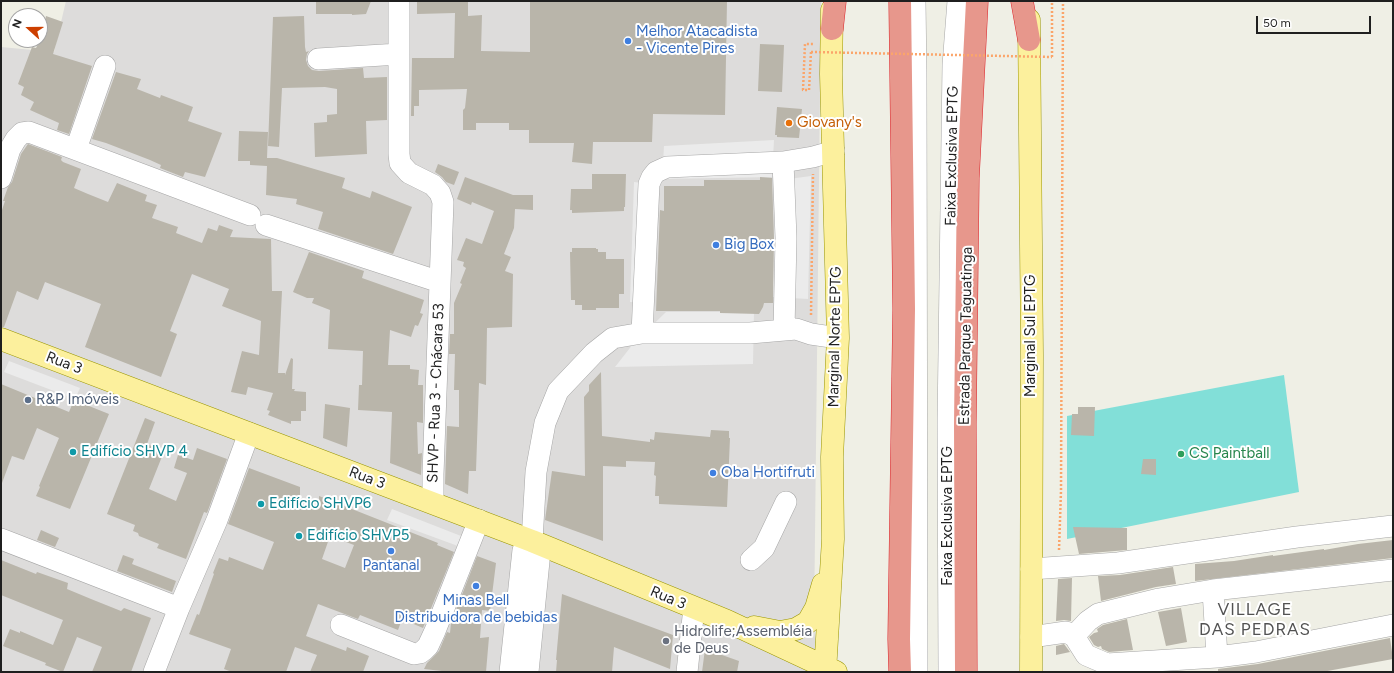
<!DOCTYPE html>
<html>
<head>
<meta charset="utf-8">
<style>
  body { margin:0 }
  #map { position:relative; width:1394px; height:673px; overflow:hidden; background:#efefe5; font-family:Figtree,sans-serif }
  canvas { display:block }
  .frame { position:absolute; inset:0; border:2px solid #1f1f1f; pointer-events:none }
  .north { position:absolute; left:8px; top:8px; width:40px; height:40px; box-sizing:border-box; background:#fff; border:1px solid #a5a5a5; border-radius:50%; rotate:291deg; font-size:11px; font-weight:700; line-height:16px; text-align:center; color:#1f1f1f }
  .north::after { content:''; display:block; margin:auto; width:14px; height:18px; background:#cd3f00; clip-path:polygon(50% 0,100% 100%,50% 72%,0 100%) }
  .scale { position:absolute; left:1256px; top:16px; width:115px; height:18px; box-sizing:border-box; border:2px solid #1f1f1f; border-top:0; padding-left:5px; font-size:12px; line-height:14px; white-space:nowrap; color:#1f1f1f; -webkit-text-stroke:3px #fff; paint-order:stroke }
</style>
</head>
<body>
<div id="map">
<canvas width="1394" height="673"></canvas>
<div class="frame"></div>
<div class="north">N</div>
<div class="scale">50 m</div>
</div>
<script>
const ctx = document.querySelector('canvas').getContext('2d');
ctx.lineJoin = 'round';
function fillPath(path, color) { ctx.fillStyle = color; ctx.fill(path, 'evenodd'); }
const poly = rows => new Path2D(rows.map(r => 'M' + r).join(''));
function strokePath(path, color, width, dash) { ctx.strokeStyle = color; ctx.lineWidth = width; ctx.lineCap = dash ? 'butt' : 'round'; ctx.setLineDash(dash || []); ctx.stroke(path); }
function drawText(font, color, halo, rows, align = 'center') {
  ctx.font = font + ' Figtree,sans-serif'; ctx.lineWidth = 4; ctx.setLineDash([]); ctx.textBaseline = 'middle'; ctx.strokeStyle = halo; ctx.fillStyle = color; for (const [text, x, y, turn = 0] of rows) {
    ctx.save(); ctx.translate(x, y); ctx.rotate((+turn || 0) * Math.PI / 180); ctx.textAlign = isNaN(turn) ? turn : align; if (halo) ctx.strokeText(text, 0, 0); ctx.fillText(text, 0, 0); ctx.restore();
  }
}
const residential = poly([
  [66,1,821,1,814,624,818,672,1,672,1,47,54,52]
]);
const pitch = poly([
  [1284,375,1299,492,1067,539,1067,416]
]);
const parking = poly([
  [774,140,772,177,662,179,664,146],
  [811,176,808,299,773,297,774,181],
  [634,182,656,185,654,303,630,302],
  [666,312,754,312,753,364,615,367,633,344],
  [9,361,80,388,75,399,4,372],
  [392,509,461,536,458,546,387,520]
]);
const building = poly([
  [316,1,371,1,366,14,352,15,352,14,316,14],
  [417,1,468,1,468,16,482,15,481,51,530,52,530,1,727,1,725,115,653,114,652,142,593,142,592,164,572,162,574,143,529,143,529,130,509,130,509,123,476,123,476,130,463,130,463,110,465,108,467,89,419,90,419,106,414,106,414,116,411,116,412,58,454,58,455,13,417,14],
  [46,16,63,22,53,54,92,66,69,134,57,130,59,123,30,110,34,102,21,95,24,87,18,84,32,47,36,48,40,40],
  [304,16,305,47,306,52,309,51,307,54,306,60,308,66,312,70,319,71,363,68,364,78,387,77,387,120,366,121,367,154,315,157,314,123,327,122,327,115,337,114,337,89,325,87,282,88,279,147,268,146,273,17],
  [760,44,784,45,782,92,758,91],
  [116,72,141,79,137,89,160,98,161,95,193,107,188,121,222,133,205,177,185,172,183,177,160,168,161,165,150,160,106,143,92,139],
  [777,107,802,109,799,138,777,137,777,135,775,135],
  [239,131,268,132,267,158,277,158,345,178,342,188,370,198,372,191,412,207,393,254,318,229,323,212,296,204,297,199,266,195,267,166,250,165,250,161,238,161],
  [28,144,62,157,61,160,63,162,81,169,74,188,88,194,108,202,117,183,147,195,145,201,157,205,152,218,178,227,176,233,202,243,208,228,217,231,219,225,233,230,230,237,271,239,272,291,282,291,278,373,285,373,285,375,291,358,293,359,292,389,295,389,294,391,306,392,306,411,301,411,301,421,291,421,291,424,268,415,270,411,267,410,273,393,248,387,246,395,231,392,242,351,259,355,261,321,222,306,229,289,192,274,170,331,177,334,161,377,85,347,101,304,45,282,38,300,17,291,4,327,1,327,1,213,5,201,3,201,8,187,12,182,21,154],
  [438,164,459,172,454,185,446,182,442,177,435,172],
  [592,174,626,174,625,207,624,207,624,211,572,213,572,210,570,210,571,189,592,189],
  [465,177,513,195,533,195,533,210,515,209,514,228,504,254,511,257,505,271,513,274,512,327,487,328,486,385,479,383,476,471,469,471,468,494,445,484,447,426,459,427,459,390,454,390,455,354,449,354,450,334,454,334,454,303,462,284,460,283,466,268,463,266,464,262,457,260,466,238,482,244,494,211,472,202,471,205,457,199],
  [760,177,772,178,774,238,773,303,764,303,763,307,759,314,720,313,720,311,656,311,660,210,664,211,664,186,704,186,704,180,760,180],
  [572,248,596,248,596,249,598,249,598,252,606,252,606,259,624,259,624,294,619,294,619,308,596,308,596,310,582,310,582,305,575,305,575,300,571,300,570,252,572,252],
  [309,252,364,271,362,278,424,300,420,313,423,314,418,326,415,325,411,337,390,330,388,365,410,365,410,369,419,370,418,385,423,385,423,423,417,422,418,454,422,453,421,475,390,463,392,412,358,410,359,385,362,385,363,351,328,349,330,310,312,303,314,298,307,298,293,292],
  [601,372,602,436,650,442,650,439,654,440,655,432,710,437,711,430,729,431,729,438,730,438,727,507,659,504,659,496,655,496,656,476,654,475,655,462,626,461,626,467,603,466,603,541,545,520,552,471,585,476,584,397,589,391,589,385],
  [1,384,69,412,74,400,109,414,70,509,36,496,40,487,39,486,59,438,37,428,24,460,12,456,2,483,1,482],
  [325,404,350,408,347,447,323,438],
  [1078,407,1095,407,1094,436,1071,435,1072,414,1078,414],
  [145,418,155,422,147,444,156,448,155,451,163,454,149,489,176,501,187,473,174,468,178,455,193,460,197,448,227,459,207,513,204,512,186,559,157,548,159,544,139,536,138,533,133,531,135,525,107,514],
  [1143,459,1156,459,1156,475,1141,474],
  [249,468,300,487,300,505,319,506,319,496,438,543,437,545,454,552,423,628,402,619,398,630,360,615,358,619,318,604,306,636,346,651,347,647,369,656,363,672,310,672,317,655,295,647,286,672,232,672,224,669,231,649,189,634,197,614,199,615,214,574,213,573,219,558,228,561,229,557,263,570,274,542,228,524],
  [330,536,354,545,345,568,322,559],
  [1073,527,1127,528,1127,550,1079,554],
  [41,530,59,538,55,547,37,540],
  [1393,540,1393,558,1195,581,1195,564,1234,561,1273,555,1273,556,1324,549,1324,550,1358,544],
  [123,555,134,559,132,564,176,581,172,592,117,571],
  [477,556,496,563,490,611,482,610,480,638,489,637,486,672,451,672,424,669,427,663,439,651,447,632,450,633,451,623],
  [1,560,36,574,37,572,68,583,67,589,91,599,121,611,124,608,151,618,131,672,92,672,102,647,77,637,63,672,45,665,46,663,3,646,10,629,20,633,20,631,53,645,63,620,1,595],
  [1173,567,1176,584,1156,587,1101,601,1098,576,1120,575],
  [1072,578,1071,621,1064,620,1056,621,1058,579],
  [562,594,673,635,670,669,614,647,612,672,556,672,557,660,556,660],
  [1181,608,1187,642,1166,646,1158,612],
  [1127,619,1133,650,1109,652,1102,649,1101,646,1098,647,1094,645,1089,637,1094,633,1098,632,1097,629,1103,625],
  [1390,638,1393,659,1322,672,1218,672,1218,669,1258,664],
  [1064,644,1070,652,1056,655,1056,646],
  [705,649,739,661,737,672,702,672]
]);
const path = poly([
  [811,52,809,90,803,90,805,44,814,44],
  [1052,57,1052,1],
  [811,315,813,174],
  [1059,550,1061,491,1063,1]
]);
const minor = poly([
  [399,1,399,154,400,163,409,173,433,185,440,193,443,202,433,474,433,503],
  [915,1,916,76,917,672],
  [318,59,399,54],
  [76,149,105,66],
  [783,162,813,157,834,151],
  [1,178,10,149,16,139,22,133,29,132,250,215],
  [266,225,440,282],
  [642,333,649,184,652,177,656,172,667,167,783,162,786,238,784,330],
  [1,539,179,608],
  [532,541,536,472,545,423,558,391,594,353,613,338,642,333,750,333,796,329,811,334,838,338],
  [751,560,764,548,786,502],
  [1031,569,1118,563,1297,537,1393,526],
  [1213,590,1217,657,1256,652,1393,625],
  [341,625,414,654,420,653,424,650,428,646,435,631,479,520],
  [1074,636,1086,655,1107,664,1217,657],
  [1031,637,1066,632,1074,636,1088,621,1098,614,1159,599,1213,590,1393,570],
  [154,672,179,608,217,520,249,433],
  [510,672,523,550,532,541],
  [528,672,540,551,532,541],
  [687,672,694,608],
  [949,672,948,423,953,65,958,1]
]);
const major = poly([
  [1029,20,1032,355,1031,672],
  [1,339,532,541,727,621,836,672],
  [754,627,780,632,796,629,808,622,816,608,823,584],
  [825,672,833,539,832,457,838,338,831,74,832,10]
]);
const highway = poly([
  [900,1,904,309,899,639,900,672],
  [1022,1,1029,40],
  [832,29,835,1],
  [966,672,965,424,968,178,977,1]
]);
const pathBridge = poly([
  [811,52,1052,57]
]);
const markers = [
  [628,41,4,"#3f7fe0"],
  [789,123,4,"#e8710a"],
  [716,245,4,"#3f7fe0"],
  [28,400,4,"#5c6f8a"],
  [73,452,4,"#0f9aa8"],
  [1181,454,4,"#2e9e5b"],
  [713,473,4,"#3f7fe0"],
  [261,504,4,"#0f9aa8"],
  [299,536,4,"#0f9aa8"],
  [391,551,4,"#3f7fe0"],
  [476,586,4,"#3f7fe0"],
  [666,641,4,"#6b7280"]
];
const shopNames = [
  ["Melhor Atacadista",636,32],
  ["- Vicente Pires",636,49],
  ["Big Box",724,245],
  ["Oba Hortifruti",721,473],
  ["Pantanal",391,566,"center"],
  ["Minas Bell",476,601,"center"],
  ["Distribuidora de bebidas",476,618,"center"]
];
const foodNames = [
  ["Giovany's",797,123]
];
const streetNames = [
  ["Faixa Exclusiva EPTG",952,156,-89],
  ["Estrada Parque Taguatinga",966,336,-89],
  ["Marginal Sul EPTG",1031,336,-90],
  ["Marginal Norte EPTG",835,337,-89],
  ["Rua 3",64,363,21],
  ["SHVP - Rua 3 - Chácara 53",436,393,-88],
  ["Rua 3",367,478,21],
  ["Faixa Exclusiva EPTG",948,516,-90],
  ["Rua 3",668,598,23]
];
const serviceNames = [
  ["R&P Imóveis",36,400]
];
const cultureNames = [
  ["Edifício SHVP 4",81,452],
  ["Edifício SHVP6",269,504],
  ["Edifício SHVP5",307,536]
];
const leisureNames = [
  ["CS Paintball",1189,454]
];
const worshipNames = [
  ["Hidrolife;Assembléia",674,632],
  ["de Deus",674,649]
];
const quarterNames = [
  ["VILLAGE",1255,610],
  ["DAS PEDRAS",1255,630]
];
fillPath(residential, '#dddcdb');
fillPath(pitch, '#82dfd8');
fillPath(parking, '#ebebeb');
fillPath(building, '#b9b5aa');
strokePath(minor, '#a6a6a6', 22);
strokePath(major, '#999500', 23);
strokePath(highway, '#dc232a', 23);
strokePath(path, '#fba56a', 2.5, [2, 2]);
strokePath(minor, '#fff', 21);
strokePath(major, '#fcf09d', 22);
strokePath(highway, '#e7978c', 22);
strokePath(pathBridge, '#fba56a', 2.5, [2, 2]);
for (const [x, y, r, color] of markers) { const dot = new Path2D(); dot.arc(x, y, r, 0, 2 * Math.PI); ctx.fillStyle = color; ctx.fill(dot); strokePath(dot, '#fff', 1.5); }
drawText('15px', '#366cbe', '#fff', shopNames, 'left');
drawText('15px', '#c56008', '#fff', foodNames, 'left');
drawText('15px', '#1f1f1f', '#fff', streetNames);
drawText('15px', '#4e5e75', '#fff', serviceNames, 'left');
drawText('15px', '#0d838f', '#fff', cultureNames, 'left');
drawText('15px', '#27864d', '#fff', leisureNames, 'left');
drawText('15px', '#5b616d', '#fff', worshipNames, 'left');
ctx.letterSpacing = '1px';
drawText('17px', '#525252', '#fff', quarterNames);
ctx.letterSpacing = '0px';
</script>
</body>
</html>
